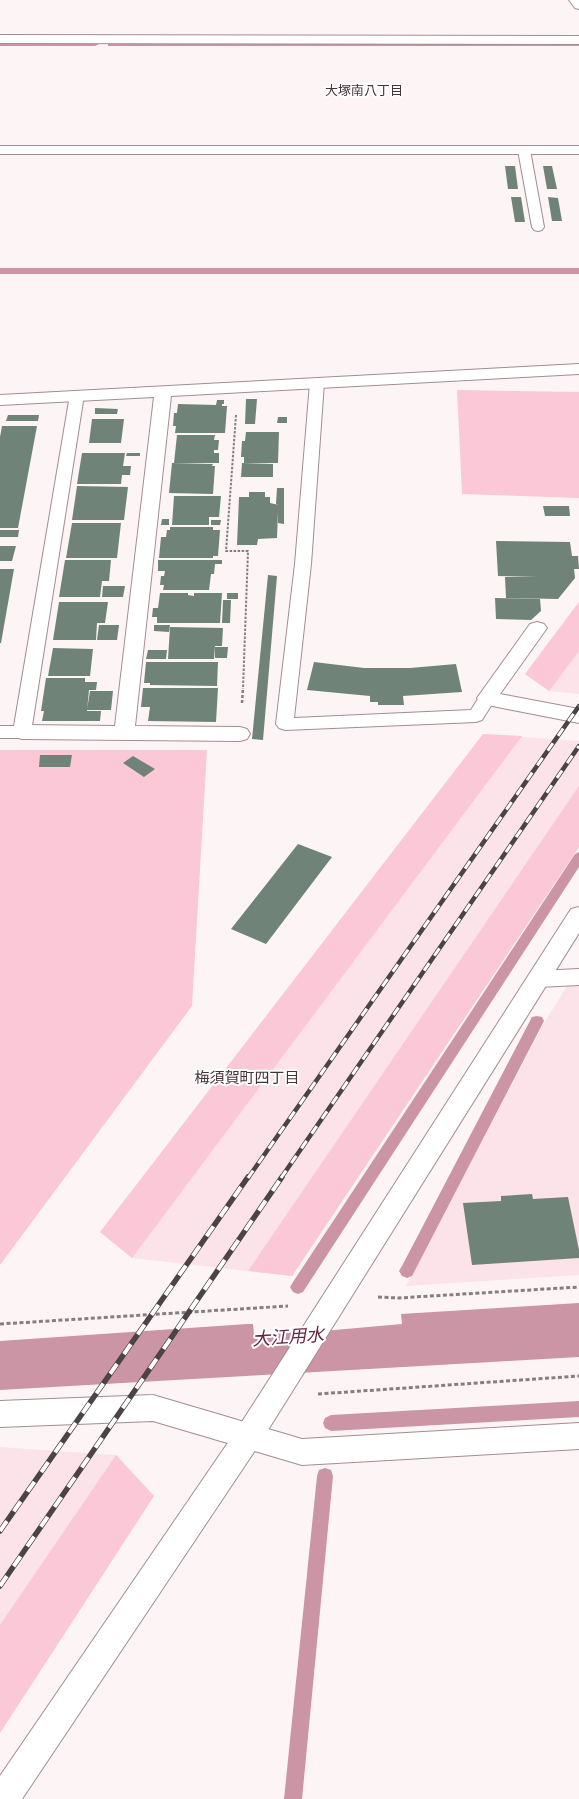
<!DOCTYPE html>
<html>
<head>
<meta charset="utf-8">
<style>
  body { margin:0 }
  canvas { display:block; background:#fdf4f6 }
</style>
</head>
<body>
<canvas width="579" height="1799"></canvas>
<script>
const ctx = document.querySelector('canvas').getContext('2d');
ctx.lineJoin = 'round';
function fillPath(path, color) { ctx.fillStyle = color; ctx.fill(path, 'evenodd'); }
const poly = rows => new Path2D(rows.map(r => 'M' + r).join(''));
function strokePath(path, color, width, dash) { ctx.strokeStyle = color; ctx.lineWidth = width; ctx.lineCap = dash ? 'butt' : 'round'; ctx.setLineDash(dash || []); ctx.stroke(path); }
function drawText(font, color, halo, rows, align = 'center') {
  ctx.font = font + ' Ubuntu,"Noto Sans JP",sans-serif'; ctx.lineWidth = 4; ctx.setLineDash([]); ctx.textBaseline = 'middle'; ctx.strokeStyle = halo; ctx.fillStyle = color; for (const [text, x, y, turn = 0] of rows) {
    ctx.save(); ctx.translate(x, y); ctx.rotate((+turn || 0) * Math.PI / 180); ctx.textAlign = isNaN(turn) ? turn : align; if (halo) ctx.strokeText(text, 0, 0); ctx.fillText(text, 0, 0); ctx.restore();
  }
}
const built = poly([
  [579,602,579,694,549,691,525,674],
  [483,734,579,741,579,847,292,1276,132,1258,100,1232],
  [579,967,579,1275,406,1286,544,1023],
  [0,1447,116,1455,154,1496,0,1733]
]);
const green = poly([
  [457,390,579,392,579,498,462,494],
  [579,602,579,651,549,691,525,674],
  [483,734,522,736,132,1258,100,1232],
  [0,750,207,750,192,1006,0,1265],
  [579,786,579,847,292,1276,248,1271],
  [116,1455,154,1496,0,1733,0,1625]
]);
const water = poly([
  [579,1303,579,1357,0,1390,0,1341,247,1324,253,1324,254,1334,323,1331,402,1324,401,1314]
]);
const stream = poly([
  [0,42,95,42,99,44,95,46,0,46,0,42],
  [108,42,579,42,579,46,108,46,108,42],
  [0,268,579,268,579,274,0,274,0,268],
  [579,852,579,867,303,1292,298,1294,293,1292,290,1287,293,1282,575,854,579,852],
  [537,1016,542,1017,544,1021,412,1276,407,1278,402,1276,399,1271,402,1266,532,1017,537,1016],
  [579,1401,579,1417,331,1431,325,1428,323,1423,325,1418,331,1415,579,1401],
  [325,1468,331,1470,333,1476,302,1799,284,1799,317,1476,319,1470,325,1468]
]);
const building = poly([
  [505,166,515,166,518,189,508,189],
  [543,166,552,166,557,189,547,189],
  [511,197,521,197,525,222,515,222],
  [548,197,558,198,562,221,552,221],
  [246,399,257,399,255,424,245,424],
  [217,400,224,400,224,404,222,404,222,406,227,406,225,433,175,433,176,426,173,426,174,413,177,413,178,404,216,405],
  [95,408,118,409,117,414,95,414],
  [8,415,39,415,38,421,6,421],
  [278,417,287,417,287,423,277,423],
  [92,419,124,419,121,443,89,443],
  [2,426,37,426,18,528,0,528,0,437],
  [246,432,279,432,278,463,244,463,244,457,241,457,242,441,245,441],
  [177,435,215,435,214,440,219,440,218,450,214,450,214,453,219,453,219,463,174,463],
  [82,453,125,453,123,466,131,466,130,475,122,475,121,484,77,484],
  [127,453,140,453,140,456,126,456],
  [172,463,213,464,212,466,215,466,213,494,169,493],
  [242,463,273,464,273,477,241,477],
  [77,486,128,487,124,520,72,520],
  [277,488,284,488,284,524,278,523,278,511,277,538,258,539,257,545,237,545,239,497,249,497,249,492,265,492,265,497,270,497,270,503,279,505,276,504],
  [174,496,221,496,219,517,209,517,209,525,172,525],
  [543,506,569,506,570,516,545,516],
  [162,519,169,519,169,525,161,525],
  [211,520,221,520,220,525,211,525],
  [72,523,121,523,117,558,66,558],
  [170,527,213,527,213,530,220,530,218,556,213,556,213,558,159,558,161,537,166,537,167,530,170,530],
  [0,530,19,530,18,537,0,537],
  [496,541,570,542,572,556,578,556,579,569,574,569,575,578,558,599,506,598,505,577,537,577,498,576],
  [0,546,16,546,12,561,0,561],
  [65,560,111,560,109,581,102,581,100,597,59,597],
  [158,560,222,560,222,564,215,564,214,574,211,574,209,590,163,590,164,585,160,585,161,576,164,576,165,571,158,571],
  [0,569,14,569,1,643,0,643],
  [268,575,277,576,263,740,252,739],
  [103,586,125,586,123,597,102,597],
  [160,593,188,593,188,595,194,596,194,593,222,593,220,623,157,623,157,617,152,617,153,608,158,608],
  [227,593,238,593,238,599,227,599],
  [495,598,540,599,541,611,531,620,496,619],
  [223,600,231,600,230,623,222,623],
  [59,602,108,602,105,623,97,623,96,640,53,640],
  [99,625,119,625,117,640,97,640],
  [154,625,170,625,169,632,154,631],
  [170,627,223,628,222,646,215,646,214,659,168,659],
  [215,647,228,647,227,658,215,658],
  [53,648,93,649,90,676,48,676],
  [148,650,167,650,166,659,146,659],
  [146,662,218,662,217,686,150,685,150,683,144,683],
  [314,662,364,668,410,668,456,664,462,692,403,696,404,705,378,705,378,702,370,702,370,696,307,690],
  [46,678,85,678,85,682,97,682,96,690,89,690,87,711,101,711,100,721,42,721,44,711,41,711],
  [143,688,218,688,216,722,148,721,150,707,141,707],
  [90,691,113,691,111,710,87,710],
  [40,755,72,755,70,767,39,767],
  [133,756,155,769,144,777,123,763],
  [298,844,332,857,266,944,231,929],
  [532,1194,533,1199,568,1197,579,1250,579,1258,472,1265,463,1203,501,1201,501,1196]
]);
const pathFar2 = poly([
  [236,415,226,551,248,551,243,689]
]);
const pathFar1 = poly([
  [242,703,243,688]
]);
const path = poly([
  [378,1297,398,1298,579,1287],
  [0,1324,288,1306],
  [318,1394,579,1376]
]);
const lane = poly([
  [524,146,528,147,530,150,544,227,542,230,538,231,534,230,532,227,518,150,520,147,524,146],
  [317,379,322,380,324,383,311,564,294,718,471,710,481,694,487,692,493,694,496,698,482,720,476,722,285,730,279,728,276,724,295,564,310,383,312,380,317,379],
  [77,391,82,392,84,395,31,732,28,736,22,738,0,738,0,726,14,726,70,395,72,392,77,391],
  [579,969,579,985,538,987,531,984,528,979,531,974,538,971,579,969]
]);
const street = poly([
  [569,0,579,0,579,9,575,8,569,0],
  [0,35,579,36,579,44,0,43,0,35],
  [0,146,579,146,579,154,0,154,0,146],
  [579,364,579,374,171,396,135,726,240,727,247,729,250,734,247,739,240,741,22,739,15,737,12,732,15,727,22,725,115,726,154,397,0,405,0,395,579,364],
  [537,622,544,624,547,628,500,694,579,709,579,723,487,705,480,703,477,698,530,624,537,622],
  [153,1395,302,1439,579,1423,579,1449,302,1465,153,1421,0,1427,0,1401,153,1395]
]);
const secondary = poly([
  [579,907,579,933,258,1446,22,1799,0,1799,0,1776,238,1428,571,909,579,907]
]);
const railFar1 = poly([
  [248,1178,579,706],
  [281,1178,579,746]
]);
const rail = poly([
  [0,1531,248,1177],
  [0,1586,282,1177]
]);
const farNeighbourhoodnames = [
  ["大塚南八丁目",364,91]
];
const neighbourhoodNames = [
  ["梅須賀町四丁目",247,1078]
];
const nearWaternames = [
  ["大江用水",288,1337,-4]
];
fillPath(built, '#fce2e9');
fillPath(green, '#fbc8d7');
fillPath(water, '#cc95a6');
fillPath(stream, '#cc95a6');
fillPath(building, '#708378');
strokePath(lane, '#a28d93', 2);
strokePath(street, '#a28d93', 2);
strokePath(secondary, '#a28d93', 2);
strokePath(pathFar2, '#877e81', 2, [2.5, 1.5]);
strokePath(pathFar1, '#877e81', 2.5, [3, 2]);
strokePath(path, '#877e81', 3, [4, 2.5]);
fillPath(lane, '#fff');
fillPath(street, '#fff');
fillPath(secondary, '#fff');
strokePath(railFar1, '#4b4346', 4.5);
strokePath(rail, '#4b4346', 5.5);
strokePath(railFar1, '#fff', 3, [9]);
strokePath(rail, '#fff', 4, [12]);
drawText('13px', '#453338', '#fff', farNeighbourhoodnames);
drawText('15px', '#453338', '#fff', neighbourhoodNames);
drawText('italic 18px', '#67243f', '#fff', nearWaternames);
</script>
</body>
</html>
